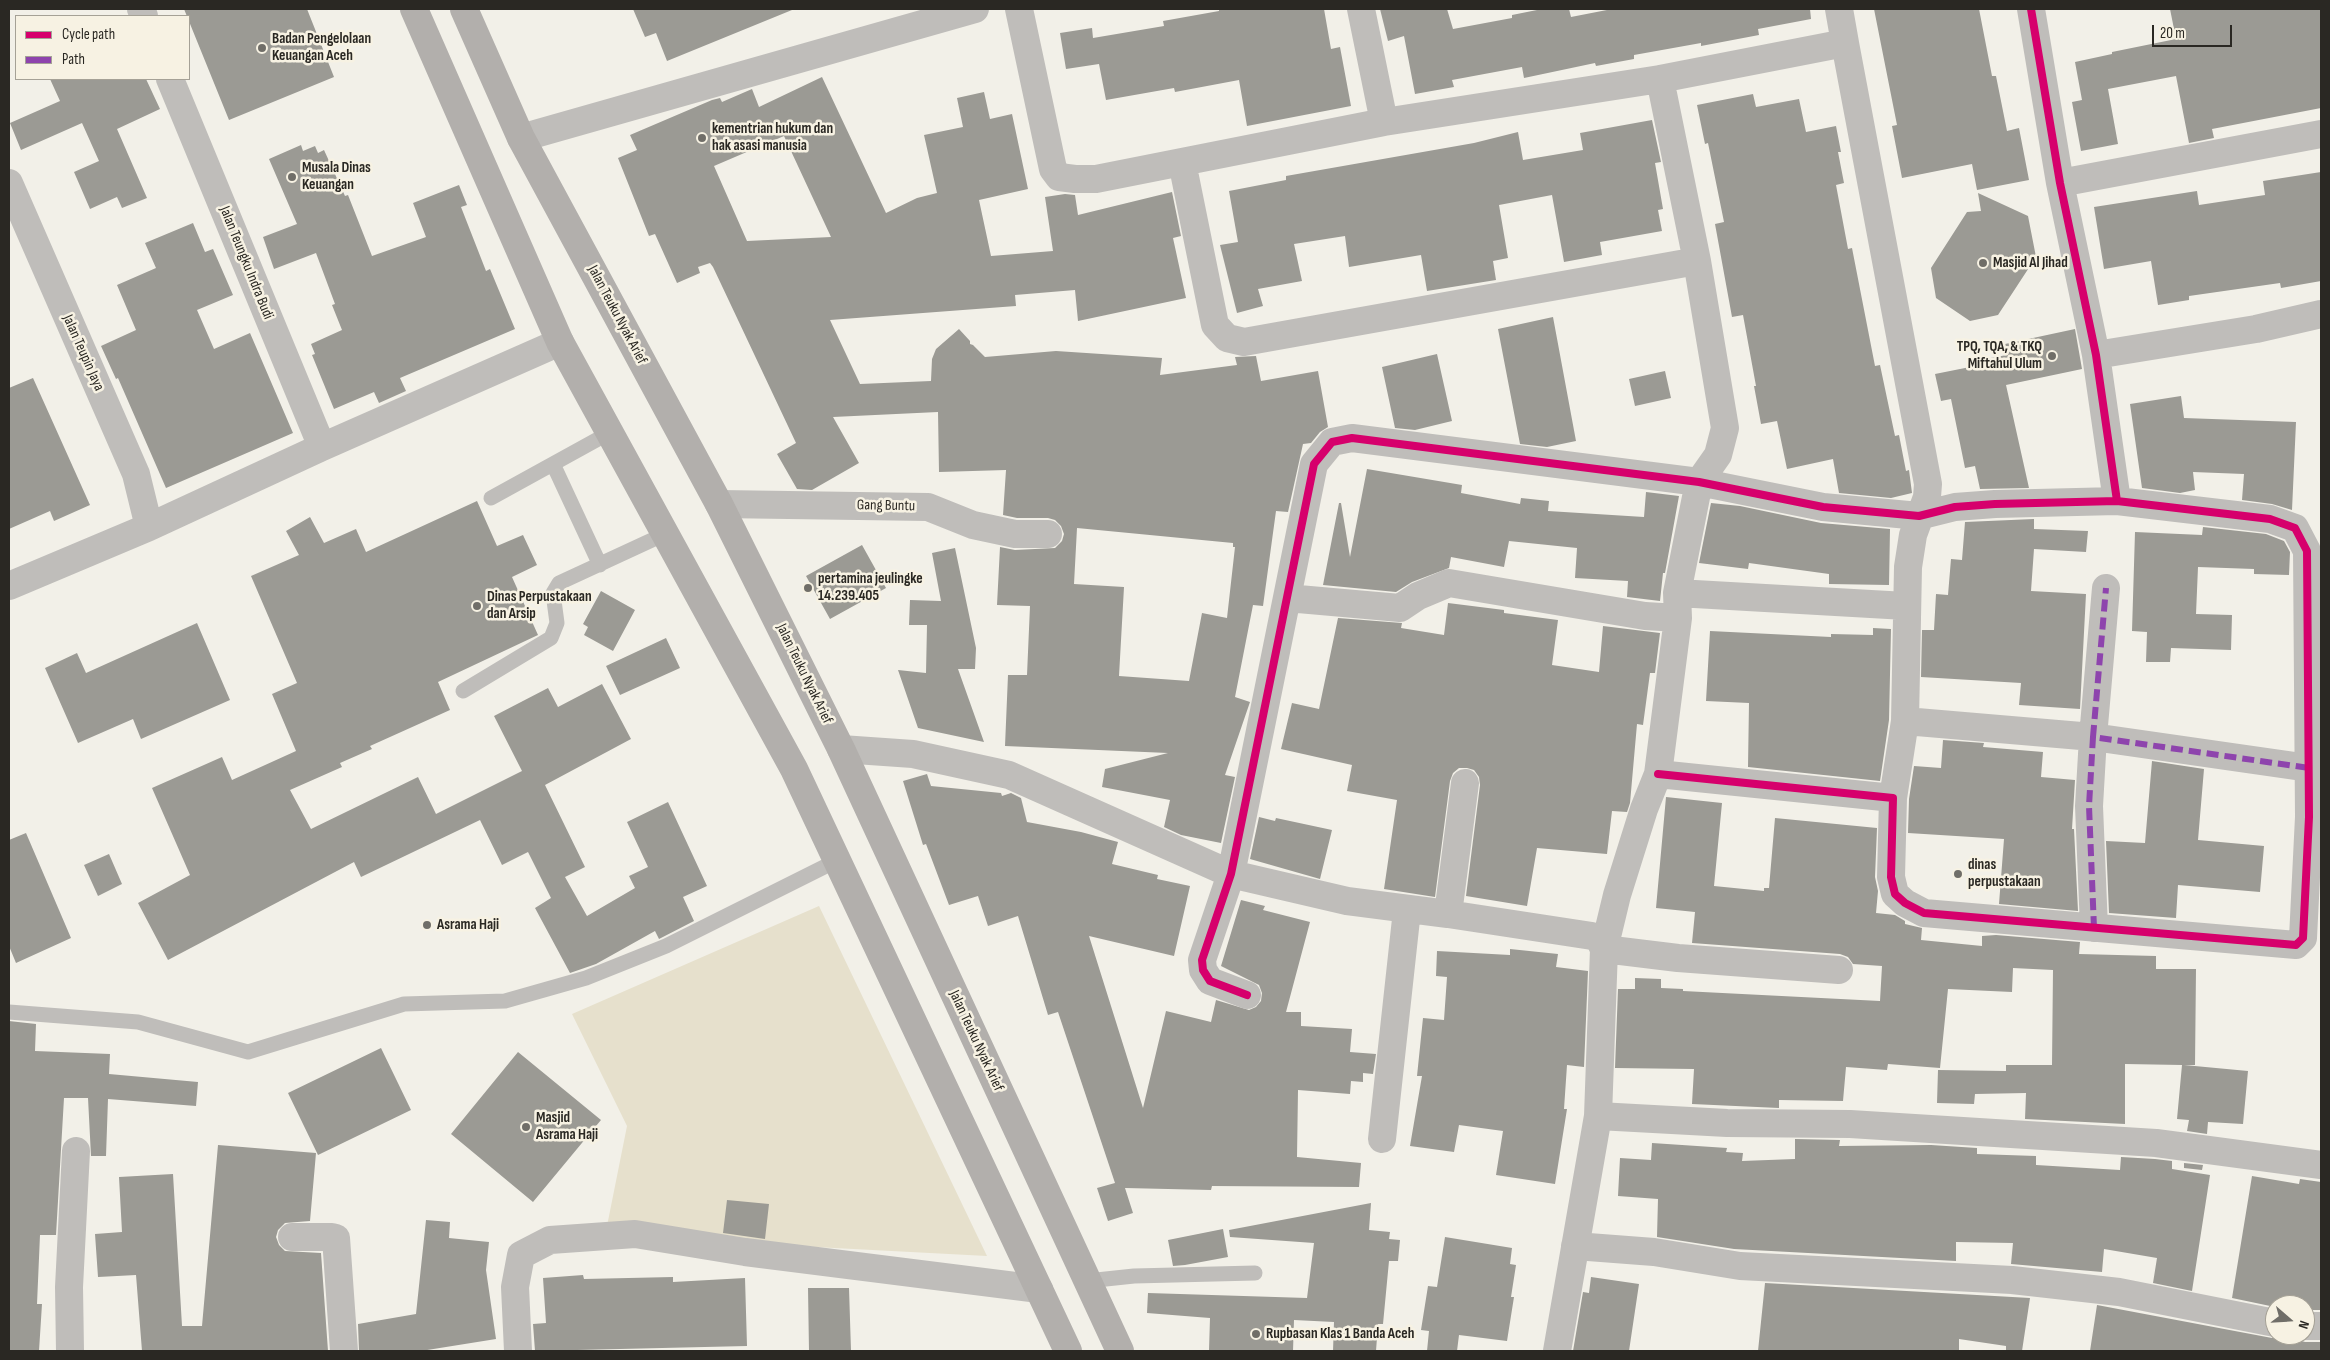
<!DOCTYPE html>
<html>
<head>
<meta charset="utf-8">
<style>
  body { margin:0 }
  #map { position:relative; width:2330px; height:1360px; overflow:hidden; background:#f2f0e8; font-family:"Sofia Sans Condensed",sans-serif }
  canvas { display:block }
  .frame { position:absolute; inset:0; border:10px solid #2a2823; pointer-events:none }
  .legend { position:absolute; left:15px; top:15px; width:175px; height:65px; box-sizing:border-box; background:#f7f2e3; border:1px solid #a5a196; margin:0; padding:6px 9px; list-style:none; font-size:15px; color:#2a2823 }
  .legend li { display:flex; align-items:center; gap:10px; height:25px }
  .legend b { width:25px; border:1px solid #a5a196 }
  .north { position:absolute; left:2265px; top:1295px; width:50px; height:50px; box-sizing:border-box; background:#f7f2e3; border:1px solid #a5a196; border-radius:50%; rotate:109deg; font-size:14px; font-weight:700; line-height:20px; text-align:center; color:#2a2823 }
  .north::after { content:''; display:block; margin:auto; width:18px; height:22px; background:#706e68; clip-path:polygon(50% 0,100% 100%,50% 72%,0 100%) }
  .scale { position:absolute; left:2152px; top:25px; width:80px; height:22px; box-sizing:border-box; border:2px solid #2a2823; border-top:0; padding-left:6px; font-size:15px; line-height:18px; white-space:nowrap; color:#2a2823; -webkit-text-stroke:4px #f7f2e3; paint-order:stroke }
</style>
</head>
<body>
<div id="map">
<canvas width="2330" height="1360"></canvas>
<div class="frame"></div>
<ul class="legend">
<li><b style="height:6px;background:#d6006c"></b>Cycle path</li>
<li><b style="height:6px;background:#8e44ad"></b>Path</li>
</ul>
<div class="north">N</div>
<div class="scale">20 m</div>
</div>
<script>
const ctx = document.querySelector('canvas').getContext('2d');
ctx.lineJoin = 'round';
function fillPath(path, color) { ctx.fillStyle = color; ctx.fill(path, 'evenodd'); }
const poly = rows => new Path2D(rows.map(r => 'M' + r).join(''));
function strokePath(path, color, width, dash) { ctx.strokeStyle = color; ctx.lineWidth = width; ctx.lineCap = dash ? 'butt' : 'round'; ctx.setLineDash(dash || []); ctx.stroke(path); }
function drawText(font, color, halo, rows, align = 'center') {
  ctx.font = font + ' "Sofia Sans Condensed",sans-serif'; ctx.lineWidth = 5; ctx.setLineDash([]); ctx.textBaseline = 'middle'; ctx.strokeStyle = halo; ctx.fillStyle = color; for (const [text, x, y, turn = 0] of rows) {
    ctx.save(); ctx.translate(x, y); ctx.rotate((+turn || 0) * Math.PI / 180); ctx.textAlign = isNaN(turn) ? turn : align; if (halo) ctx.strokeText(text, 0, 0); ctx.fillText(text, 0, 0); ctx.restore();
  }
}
const green = poly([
  [819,906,987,1256,605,1236,627,1126,572,1014]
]);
const building = poly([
  [184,9,307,9,334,77,229,120],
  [633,9,792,9,792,10,667,61,656,33,645,37],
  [1219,9,1324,9,1331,49,1340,47,1351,106,1247,126,1239,80,1175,92,1174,88,1106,100,1099,64,1066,69,1060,33,1092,28,1093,38,1164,26,1163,21,1219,11],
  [1380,9,1447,9,1453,29,1512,18,1512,15,1542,9,1569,9,1571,17,1612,9,1810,9,1811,19,1758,29,1759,35,1701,46,1701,43,1634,55,1634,59,1596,66,1595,63,1524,78,1522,67,1452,80,1454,87,1415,94,1404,36,1388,41],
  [1874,9,1979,9,1992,76,1996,76,2007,131,2019,128,2029,180,1977,190,1972,164,1902,178,1892,126,1897,125],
  [2170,9,2321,9,2321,108,2212,129,2214,138,2189,143,2176,76,2108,89,2118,144,2081,151,2072,102,2082,100,2075,62,2112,54,2112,52,2176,39],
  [822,77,886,213,917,198,937,193,924,135,963,127,957,98,984,92,990,119,1012,114,1028,189,979,200,991,256,1053,251,1045,197,1065,194,1075,195,1078,215,1172,192,1181,236,1173,238,1186,298,1078,321,1075,290,1015,295,1016,306,830,320,860,384,931,381,932,359,936,349,959,329,970,341,970,344,973,345,985,357,1056,351,1162,358,1160,375,1237,365,1235,357,1256,356,1261,381,1318,371,1328,427,1320,432,1311,443,1303,444,1288,512,1276,511,1263,606,1253,605,1235,697,1250,702,1225,775,1235,777,1221,843,1181,835,1164,827,1170,800,1102,787,1105,769,1168,753,1005,746,1008,675,1027,675,1030,606,997,605,1000,547,1015,550,1055,548,1062,541,1064,534,1061,526,1055,520,1048,518,1017,518,1003,515,1006,470,939,472,938,412,833,417,859,463,812,490,797,489,777,454,796,443,713,267,710,263,698,267,700,273,677,283,655,234,649,236,618,158,637,150,630,135,712,100,720,98,722,102,752,89,759,107],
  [784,136,831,237,747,241,714,166],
  [1077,528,1233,543,1233,547,1235,547,1227,618,1202,613,1189,681,1119,676,1124,587,1074,584],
  [50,79,146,79,160,109,117,129,147,198,122,208,117,197,90,209,74,172,99,161,82,123,21,150,10,123,60,101],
  [1753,94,1756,107,1799,99,1806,132,1836,126,1841,152,1838,152,1844,183,1836,185,1848,249,1852,248,1875,366,1880,365,1895,436,1899,435,1906,471,1909,470,1912,493,1891,498,1839,493,1833,459,1787,469,1777,421,1761,424,1754,386,1756,386,1743,315,1732,317,1715,224,1724,222,1708,143,1705,144,1697,105],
  [1652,120,1661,162,1655,163,1663,209,1658,210,1662,231,1600,242,1602,255,1564,262,1552,195,1499,205,1508,258,1493,261,1496,280,1427,291,1421,255,1349,267,1345,236,1294,244,1302,281,1258,289,1263,306,1237,313,1220,245,1238,242,1229,191,1286,180,1286,176,1474,143,1518,132,1523,160,1583,150,1580,133],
  [301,145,303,151,315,146,318,153,324,150,345,196,348,195,372,256,426,237,413,203,459,185,467,205,461,207,486,271,490,269,515,329,400,378,406,391,379,403,374,392,334,409,312,355,315,354,311,344,342,330,332,305,335,304,316,253,274,269,263,237,297,224,269,159],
  [2321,172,2321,281,2281,288,2280,283,2189,296,2189,300,2158,305,2151,261,2104,269,2094,207,2197,191,2199,205,2265,195,2263,181],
  [1978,193,2028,216,2036,257,1998,315,1970,321,1936,298,1931,268,1967,212,1981,211],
  [193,223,205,252,213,249,233,295,197,310,214,349,250,333,293,433,166,488,118,378,116,379,101,346,136,330,117,285,156,268,145,243],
  [1553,317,1576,441,1547,447,1520,444,1498,329],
  [2075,329,2082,369,2006,385,2029,488,1980,489,1975,466,1965,468,1951,399,1941,401,1935,374,1975,366,1974,361,2007,355,2005,344],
  [1437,354,1452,421,1415,430,1395,428,1382,367],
  [1665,371,1671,398,1635,406,1629,379],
  [33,378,90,505,54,521,50,511,9,529,9,388],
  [2181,396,2184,418,2296,422,2292,510,2272,504,2242,500,2244,474,2193,472,2195,490,2180,493,2142,488,2130,404],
  [1367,469,1462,485,1461,493,1520,504,1521,498,1549,501,1548,511,1644,517,1646,492,1679,496,1665,573,1663,573,1660,601,1627,597,1628,581,1575,578,1577,548,1509,541,1504,567,1451,557,1449,568,1412,582,1396,592,1323,585,1339,503,1341,503,1350,557],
  [477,501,497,546,523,535,537,565,512,577,538,635,438,682,450,710,370,746,372,749,340,763,342,767,290,790,311,829,418,777,436,814,522,771,494,716,548,688,558,707,602,684,631,739,545,785,585,867,565,877,587,916,635,888,629,876,648,867,627,822,668,802,707,886,683,897,694,921,659,939,655,931,596,964,570,973,535,908,551,898,528,852,502,865,480,820,361,877,354,862,168,960,138,903,190,875,152,788,222,757,232,780,296,751,272,694,297,683,251,576,299,555,286,531,310,517,324,543,356,529,366,552],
  [1711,503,1740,506,1821,523,1890,529,1889,585,1829,584,1829,574,1749,563,1748,569,1699,563],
  [2034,519,2034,529,2088,531,2086,552,2034,549,2031,591,2086,594,2080,709,2019,705,2021,683,1921,677,1922,630,1934,630,1936,594,1948,595,1951,559,1962,560,1965,522],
  [2203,527,2266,534,2284,541,2290,552,2289,575,2254,574,2254,569,2198,567,2196,614,2232,615,2231,650,2171,648,2170,662,2146,662,2147,632,2132,631,2135,532,2202,535],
  [862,545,886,588,830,619,806,576],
  [955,548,976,648,975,669,958,669,984,742,918,728,898,670,926,673,927,625,909,625,910,600,941,601,932,553],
  [601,591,635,610,613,651,584,635,588,627,583,624],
  [1448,603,1504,610,1504,613,1558,620,1552,665,1599,672,1603,626,1660,633,1655,673,1650,673,1643,725,1637,724,1630,803,1627,812,1612,811,1607,854,1537,848,1527,906,1466,896,1480,785,1479,777,1474,770,1467,768,1459,768,1453,773,1450,781,1435,897,1384,889,1397,800,1347,791,1352,765,1281,749,1292,703,1319,709,1338,618,1402,623,1401,628,1444,635],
  [197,623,230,700,141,739,133,719,78,743,45,668,77,653,86,673],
  [1873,628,1891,629,1889,720,1880,781,1748,767,1749,703,1706,701,1710,631,1831,637,1831,634,1873,635],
  [666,638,680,668,620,695,606,666],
  [1943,740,1984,743,1983,747,2043,752,2041,777,2075,780,2072,829,2074,829,2078,911,1999,904,2004,839,1908,833,1909,799,1914,766,1941,768],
  [2152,761,2204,769,2198,840,2264,846,2260,892,2178,885,2176,918,2109,913,2106,841,2145,843],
  [927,774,931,786,1001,793,1002,796,1011,793,1021,798,1027,822,1081,832,1118,842,1112,864,1158,875,1157,879,1190,886,1174,956,1089,936,1143,1108,1166,1011,1211,1022,1216,1000,1249,1010,1256,1007,1261,1001,1262,993,1259,985,1221,966,1241,900,1265,906,1263,910,1310,922,1286,1012,1301,1012,1301,1026,1352,1029,1350,1052,1376,1054,1373,1074,1363,1073,1363,1082,1351,1081,1350,1094,1298,1090,1297,1157,1361,1163,1359,1187,1212,1186,1211,1190,1125,1188,1133,1213,1108,1221,1097,1188,1115,1183,1058,1012,1048,1015,1018,916,988,926,978,896,949,905,926,844,923,845,903,781],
  [1666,797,1722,803,1714,886,1764,891,1764,888,1769,888,1775,818,1877,828,1875,877,1878,891,1876,913,1895,915,1905,921,1905,924,1922,928,1921,940,1982,946,1982,936,1996,935,2080,942,2079,954,2156,956,2156,969,2196,969,2195,1065,2184,1065,2248,1071,2243,1124,2208,1122,2207,1134,2187,1131,2189,1120,2177,1119,2182,1065,2125,1064,2125,1124,2025,1119,2026,1093,1975,1094,1974,1104,1937,1103,1938,1070,2006,1071,2006,1065,2052,1065,2053,970,2013,968,2012,992,1948,989,1940,1068,1888,1064,1887,1070,1846,1067,1843,1101,1779,1100,1779,1108,1692,1104,1694,1069,1615,1068,1618,989,1635,989,1635,978,1661,979,1661,988,1683,989,1683,991,1880,1001,1882,966,1853,964,1848,957,1840,954,1692,943,1695,912,1656,908],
  [1259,817,1275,821,1276,818,1332,830,1320,879,1250,859],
  [26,833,71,938,16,963,9,946,9,840],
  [109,854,122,884,98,896,84,865],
  [1510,949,1558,954,1556,967,1588,971,1584,1067,1567,1065,1564,1109,1567,1109,1555,1184,1496,1175,1503,1131,1459,1125,1454,1152,1410,1146,1422,1076,1417,1076,1423,1018,1444,1020,1447,977,1436,976,1437,951,1510,955],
  [9,1021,36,1024,35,1051,110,1054,109,1074,198,1082,196,1106,108,1099,106,1156,91,1156,88,1098,64,1098,56,1235,40,1235,37,1304,42,1304,39,1351,9,1351],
  [381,1048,411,1110,318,1155,288,1093],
  [518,1052,601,1120,533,1202,451,1134],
  [1795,1139,1840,1140,1839,1146,1931,1145,1977,1148,1977,1154,2036,1156,2036,1165,2120,1170,2121,1157,2155,1159,2172,1161,2172,1169,2210,1175,2192,1291,2153,1283,2157,1258,2104,1249,2102,1272,2011,1264,2013,1243,1956,1242,1956,1261,1734,1249,1657,1237,1658,1199,1618,1196,1620,1158,1651,1160,1652,1143,1727,1148,1726,1152,1743,1153,1742,1161,1795,1159],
  [218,1145,316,1153,310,1221,285,1223,278,1230,276,1237,279,1245,285,1251,321,1253,328,1351,142,1351,136,1275,98,1277,95,1234,122,1232,119,1177,173,1174,182,1326,202,1326],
  [2184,1163,2203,1165,2202,1170,2184,1168],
  [2252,1176,2299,1184,2300,1179,2321,1182,2321,1310,2305,1310,2305,1305,2275,1305,2275,1307,2232,1298],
  [727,1200,769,1204,765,1239,723,1233],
  [1371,1203,1369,1230,1390,1232,1389,1239,1400,1240,1398,1261,1389,1261,1383,1324,1378,1324,1376,1351,1333,1351,1334,1322,1294,1320,1293,1351,1209,1351,1210,1318,1147,1313,1148,1293,1307,1298,1314,1243,1230,1237,1229,1230],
  [426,1220,450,1222,449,1238,489,1242,486,1270,496,1339,421,1351,359,1351,358,1324,416,1314],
  [1223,1229,1228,1257,1185,1265,1173,1266,1168,1240],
  [1445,1237,1512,1248,1510,1264,1516,1265,1511,1297,1514,1297,1507,1341,1459,1335,1457,1351,1427,1351,1429,1331,1421,1330,1428,1286,1437,1287],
  [583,1275,584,1279,673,1277,673,1282,745,1278,747,1346,535,1351,533,1324,546,1323,543,1278],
  [1591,1277,1639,1284,1629,1351,1573,1351,1583,1292,1589,1293],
  [1765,1283,2030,1298,2022,1351,2006,1351,2006,1346,1959,1339,1959,1351,1758,1351],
  [808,1288,849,1288,851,1351,809,1351],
  [2097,1305,2272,1338,2293,1335,2298,1340,2305,1342,2321,1342,2321,1351,2090,1351]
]);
const lane = poly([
  [553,464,600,565],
  [491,498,609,433],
  [463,691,551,638,557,623,553,593,559,583,665,534],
  [9,1012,138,1022,248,1052,404,1004,505,1001,586,978,666,946,836,861],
  [1087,1281,1134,1276,1255,1273]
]);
const street = poly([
  [141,9,144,16],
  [1019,9,1053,169,1059,177,1075,179,1096,179,1384,122,1660,79,1845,43,1839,9],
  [1361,9,1384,122],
  [1845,43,1928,484,1927,497,1913,535,1908,567,1905,721,1893,798],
  [170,79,322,447],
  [521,138,975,9],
  [1182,162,1215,325,1227,338,1244,342,1697,261],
  [9,183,136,474,149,527],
  [2060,183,2321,134],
  [2096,355,2256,329,2321,314],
  [719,504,928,507,973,525,1015,534,1048,534],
  [9,586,149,527,322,447,560,342],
  [1677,593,1906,606],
  [1287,598,1400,608,1418,596,1449,583,1645,616,1678,618],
  [1905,721,2093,737,2106,588],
  [841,749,913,754,1009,775,1231,874,1347,901,1448,914,1592,936,1599,939,1604,949,1678,958,1839,970],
  [1658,774,1893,798,1891,877,1895,894,1905,903,1924,913,2296,945,2303,938,2309,817,2307,551,2295,528,2270,519,2117,501,2096,355,2060,183,2031,9],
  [1448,914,1465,783],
  [2094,928,2089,806,2093,737,2309,768],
  [1247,995,1210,981,1203,970,1202,960,1231,874,1314,464,1332,442,1352,438,1699,482,1823,507,1919,516,1955,507,1995,504,2117,501],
  [1598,1116,1727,1123,1850,1124,2156,1143,2321,1165],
  [1382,1139,1407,910],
  [292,1237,332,1237,336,1238,344,1351],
  [1575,1246,1654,1252,1740,1266,2012,1280,2119,1292,2275,1323],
  [2305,1326,2321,1326],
  [70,1351,69,1287,76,1151],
  [518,1351,515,1287,521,1255,550,1240,635,1234,745,1252,1039,1289],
  [1557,1351,1598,1116,1604,949,1617,895,1644,809,1658,774,1678,618,1677,593,1699,482,1718,455,1725,428,1697,261,1660,79]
]);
const highway = poly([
  [414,9,560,342,794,769,1068,1351],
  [464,9,521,138,719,504,841,749,1120,1351]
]);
const quiet = poly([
  [2093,737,2106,588],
  [2094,928,2089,806,2093,737,2309,768]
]);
const cycleway = poly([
  [1658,774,1893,798,1891,877,1895,894,1905,903,1924,913,2296,945,2303,938,2309,817,2307,551,2295,528,2270,519,2117,501,2096,355,2060,183,2031,9],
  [1247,995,1210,981,1203,970,1202,960,1231,874,1314,464,1332,442,1352,438,1699,482,1823,507,1919,516,1955,507,1995,504,2117,501]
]);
const markers = [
  [262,48,5,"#706e68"],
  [702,138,5,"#706e68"],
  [292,177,5,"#706e68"],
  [1983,263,5,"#706e68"],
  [2052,356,5,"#706e68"],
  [808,588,5,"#706e68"],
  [477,606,5,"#706e68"],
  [1958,874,5,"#706e68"],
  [427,925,5,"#706e68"],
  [526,1127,5,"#706e68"],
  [1256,1334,5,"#706e68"]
];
const poiNames = [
  ["Badan Pengelolaan",272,39],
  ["Keuangan Aceh",272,56],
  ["kementrian hukum dan",712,129],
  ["hak asasi manusia",712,146],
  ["Musala Dinas",302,168],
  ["Keuangan",302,185],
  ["Masjid Al Jihad",1993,263],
  ["TPQ, TQA, & TKQ",2042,347,"right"],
  ["Miftahul Ulum",2042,364,"right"],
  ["pertamina jeulingke",818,579],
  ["14.239.405",818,596],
  ["Dinas Perpustakaan",487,597],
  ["dan Arsip",487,614],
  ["dinas",1968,865],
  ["perpustakaan",1968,882],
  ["Asrama Haji",437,925],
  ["Masjid",536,1118],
  ["Asrama Haji",536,1135],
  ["Rupbasan Klas 1 Banda Aceh",1266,1334]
];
const streetNames = [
  ["Jalan Teungku Indra Budi",246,263,68],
  ["Jalan Teuku Nyak Arief",617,315,62],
  ["Jalan Teupin Jaya",83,353,66],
  ["Gang Buntu",886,506,1],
  ["Jalan Teuku Nyak Arief",804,674,64],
  ["Jalan Teuku Nyak Arief",976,1041,65]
];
fillPath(green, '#e6e0cc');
fillPath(building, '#9b9a94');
strokePath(lane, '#bfbdba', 15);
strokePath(street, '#bfbdba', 28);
strokePath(highway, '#b2afac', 28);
strokePath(quiet, '#8e44ad', 6, [12, 6]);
strokePath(cycleway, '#d6006c', 8);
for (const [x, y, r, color] of markers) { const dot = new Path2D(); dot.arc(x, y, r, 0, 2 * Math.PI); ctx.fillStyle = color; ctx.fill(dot); strokePath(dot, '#f7f2e3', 2); }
drawText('bold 15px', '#2a2823', '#f7f2e3', poiNames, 'left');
drawText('15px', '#2a2823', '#f7f2e3', streetNames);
</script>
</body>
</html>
